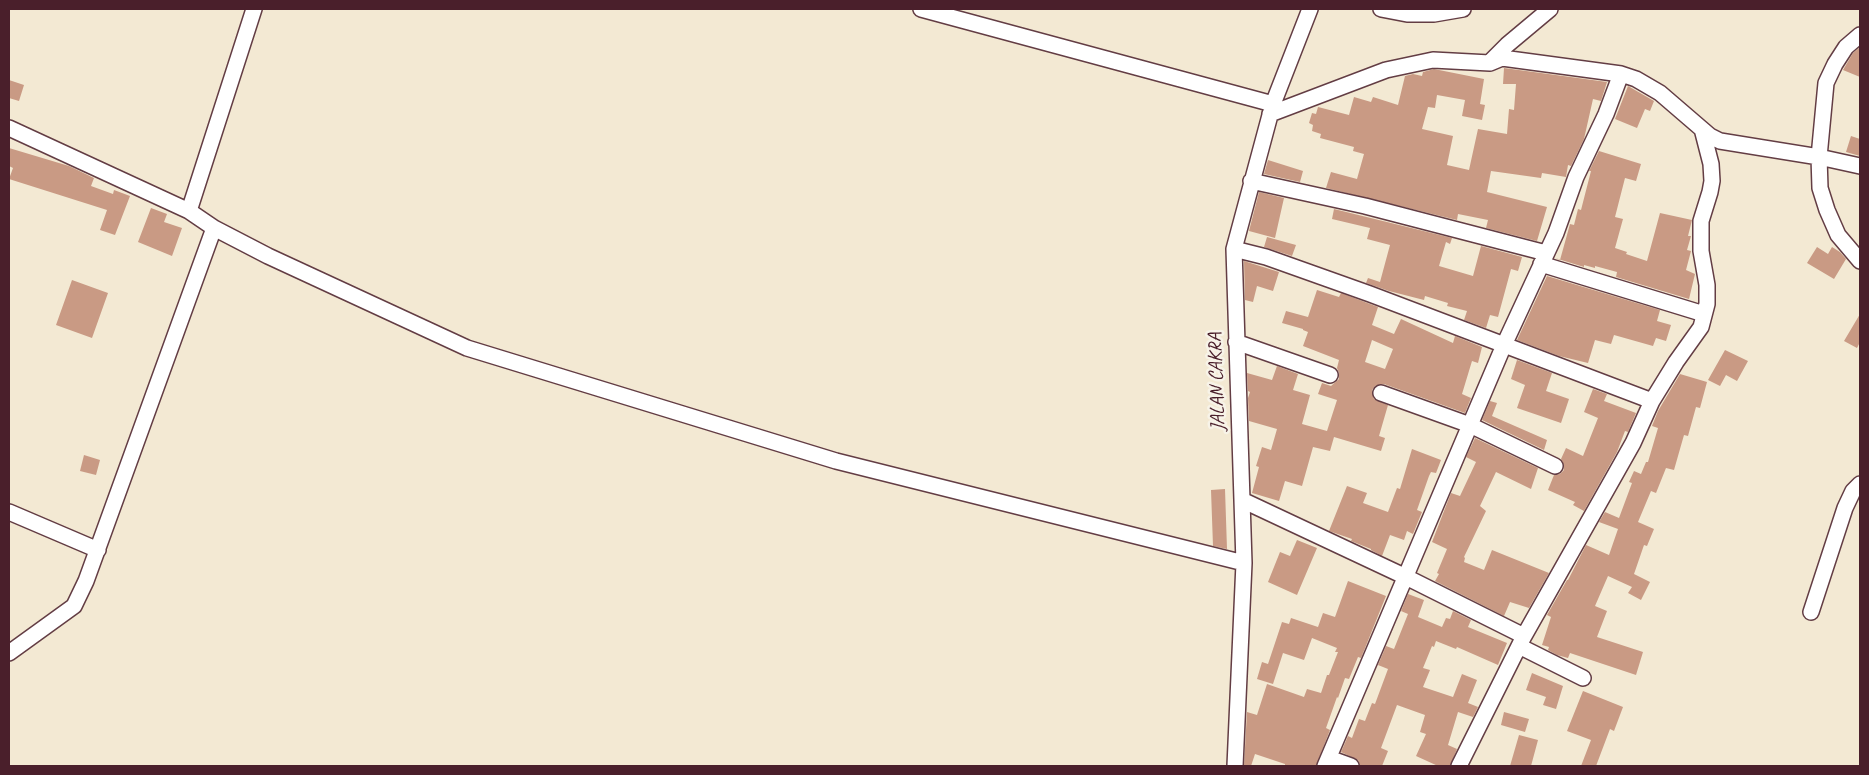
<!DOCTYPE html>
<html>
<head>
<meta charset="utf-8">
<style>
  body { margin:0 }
  #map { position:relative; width:1869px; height:775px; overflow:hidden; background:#f3e9d3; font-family:Caveat,sans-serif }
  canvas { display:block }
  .frame { position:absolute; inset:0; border:10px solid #4a1f2b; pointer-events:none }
</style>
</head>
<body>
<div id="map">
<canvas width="1869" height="775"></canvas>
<div class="frame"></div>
</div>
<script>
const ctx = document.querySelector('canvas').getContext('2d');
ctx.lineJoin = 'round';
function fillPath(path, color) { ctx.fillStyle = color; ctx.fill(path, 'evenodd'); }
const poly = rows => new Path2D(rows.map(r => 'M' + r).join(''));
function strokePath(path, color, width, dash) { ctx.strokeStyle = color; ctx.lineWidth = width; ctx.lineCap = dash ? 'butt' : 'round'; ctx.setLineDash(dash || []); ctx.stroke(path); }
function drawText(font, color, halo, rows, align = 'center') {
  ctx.font = font + ' Caveat,sans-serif'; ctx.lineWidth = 5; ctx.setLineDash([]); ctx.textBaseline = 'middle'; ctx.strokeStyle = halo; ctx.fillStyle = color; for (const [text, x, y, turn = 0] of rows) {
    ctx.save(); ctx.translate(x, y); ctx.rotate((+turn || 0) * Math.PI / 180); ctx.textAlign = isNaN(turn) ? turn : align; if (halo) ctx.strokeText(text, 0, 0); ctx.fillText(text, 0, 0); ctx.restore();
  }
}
const building = poly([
  [1860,47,1860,77,1843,70,1853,53],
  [1504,68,1607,82,1601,101,1593,99,1584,139,1571,166,1568,165,1566,177,1542,173,1541,178,1491,171,1487,192,1547,207,1537,241,1486,228,1488,220,1458,214,1457,220,1326,188,1331,172,1357,179,1364,154,1353,151,1354,147,1320,138,1321,134,1312,131,1313,125,1309,123,1312,113,1316,114,1318,107,1349,115,1354,97,1371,102,1373,97,1398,105,1405,76,1413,74,1422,76,1423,72,1434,69,1484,79,1480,104,1485,105,1482,120,1462,116,1465,100,1437,95,1435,108,1428,107,1422,129,1453,136,1447,165,1469,170,1478,129,1507,134,1509,109,1514,110,1516,84,1503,84],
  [9,80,24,85,19,101,9,98],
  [1628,86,1654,101,1650,111,1645,109,1637,128,1615,119],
  [1851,136,1860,139,1860,156,1846,152],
  [9,148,69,166,94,178,91,186,113,194,114,190,130,196,115,235,100,230,107,210,9,179,13,168,9,166],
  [1599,151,1641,164,1636,181,1625,178,1615,217,1623,219,1615,248,1627,252,1626,254,1647,261,1660,213,1692,220,1688,236,1691,236,1687,250,1691,251,1686,270,1695,274,1689,299,1616,277,1617,272,1595,266,1595,268,1584,265,1584,267,1555,258,1560,260,1570,224,1574,225,1578,209,1581,210,1591,171,1589,171],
  [1268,160,1303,171,1300,182,1264,174],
  [1259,192,1284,198,1275,238,1249,231],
  [151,208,167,214,164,222,182,228,172,256,138,242],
  [1334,209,1452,238,1450,244,1446,242,1439,266,1473,276,1481,246,1522,257,1518,271,1511,269,1498,317,1490,315,1486,328,1464,320,1467,311,1447,306,1448,303,1425,296,1424,300,1389,291,1366,283,1368,278,1380,282,1390,245,1367,239,1370,228,1332,219],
  [1267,237,1296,245,1292,256,1264,247],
  [1817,247,1828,254,1832,247,1840,252,1846,259,1834,279,1807,263],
  [1244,261,1279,272,1273,291,1257,286,1253,302,1245,300],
  [1547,276,1660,310,1657,321,1671,325,1666,341,1656,338,1653,346,1614,335,1611,344,1595,340,1588,363,1559,356,1517,340],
  [72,280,108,293,92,338,56,325],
  [1317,290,1339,297,1341,293,1378,307,1372,325,1394,334,1401,319,1453,343,1455,336,1482,347,1478,363,1472,361,1462,394,1471,398,1465,413,1384,384,1375,386,1372,390,1374,399,1388,405,1379,436,1385,438,1381,451,1334,437,1330,451,1313,447,1302,486,1285,481,1279,501,1252,493,1259,467,1256,466,1262,447,1271,450,1277,429,1249,421,1248,398,1250,392,1248,391,1247,373,1272,380,1277,366,1298,374,1293,390,1310,395,1302,424,1327,431,1337,400,1318,394,1322,383,1331,386,1339,379,1339,373,1337,368,1339,360,1303,346,1308,332,1303,330,1303,329,1282,323,1286,311,1308,317],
  [1372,340,1393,349,1385,369,1365,362],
  [1860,314,1860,342,1857,348,1844,341],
  [1725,350,1748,361,1737,381,1726,375,1720,386,1708,380],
  [1517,360,1552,373,1546,391,1569,399,1561,423,1517,408,1525,385,1511,379],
  [1680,374,1707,382,1700,408,1696,407,1688,436,1684,435,1674,470,1666,468,1656,493,1651,491,1638,522,1654,529,1647,546,1644,545,1634,574,1650,582,1641,600,1628,593,1632,587,1608,576,1595,606,1607,611,1597,637,1643,652,1636,675,1570,653,1568,658,1557,655,1548,650,1549,647,1542,645,1551,617,1547,615,1567,580,1568,580,1586,545,1609,555,1618,529,1599,522,1605,512,1619,518,1632,483,1629,482,1634,471,1641,474,1646,462,1648,462,1658,428,1652,426,1658,411],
  [1593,389,1607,394,1604,401,1636,413,1628,432,1625,431,1617,452,1584,511,1573,505,1575,502,1548,490,1554,475,1560,474,1564,470,1564,465,1561,459,1566,448,1583,456,1598,418,1584,412],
  [1490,401,1497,403,1492,416,1547,440,1544,450,1482,420],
  [1475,438,1538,468,1531,489,1496,472,1480,506,1486,511,1464,557,1465,558,1464,562,1484,570,1492,550,1549,573,1529,608,1510,602,1504,616,1435,581,1439,574,1437,573,1447,549,1432,542,1451,493,1460,496,1476,462,1466,457],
  [1412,449,1441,460,1436,473,1431,472,1429,476,1417,510,1422,512,1413,534,1407,531,1404,540,1390,535,1382,556,1371,550,1371,549,1351,541,1352,539,1329,531,1347,486,1367,493,1363,503,1388,512,1397,488,1400,489],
  [84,455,100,460,96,475,80,471],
  [1225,489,1227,549,1213,546,1211,490],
  [1297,540,1317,548,1297,595,1268,582,1280,552,1290,556],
  [1348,581,1386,596,1361,658,1358,657,1349,679,1345,678,1338,698,1337,697,1326,728,1330,730,1316,766,1285,766,1285,764,1255,754,1251,766,1244,766,1247,712,1257,715,1267,684,1304,697,1307,689,1321,693,1327,675,1329,675,1338,652,1335,652,1337,648,1312,638,1304,660,1283,653,1273,684,1257,679,1262,662,1268,664,1282,622,1289,624,1291,618,1318,627,1323,613,1335,617],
  [1408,594,1424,600,1418,617,1442,627,1446,618,1450,619,1453,611,1471,620,1468,627,1507,643,1498,665,1457,647,1456,649,1436,641,1434,647,1432,646,1423,668,1430,670,1423,687,1453,697,1462,674,1477,680,1468,703,1478,707,1473,717,1458,712,1448,745,1457,749,1450,766,1438,766,1416,756,1426,734,1420,732,1425,715,1397,705,1381,748,1388,751,1382,766,1360,766,1358,760,1341,752,1348,736,1352,738,1359,719,1365,721,1372,703,1375,704,1388,669,1378,665,1386,646,1394,649,1408,614,1401,611],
  [1532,673,1563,686,1556,709,1543,705,1546,697,1526,690],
  [1583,691,1623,707,1614,731,1610,729,1596,766,1581,766,1591,740,1567,731],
  [1504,712,1529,719,1525,732,1501,725],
  [1519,735,1538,740,1531,766,1510,766]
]);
const minor = poly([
  [921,9,1273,104],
  [1381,9,1407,14,1434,14,1463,9],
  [1860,35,1846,47,1835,64,1826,83,1819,157,1820,188,1827,210,1838,235,1860,261],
  [1491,61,1507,45,1550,9],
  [1621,74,1636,79,1660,93,1710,136,1720,141,1819,157,1860,166],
  [1270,114,1386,70,1433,60,1490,63,1502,58,1621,74,1606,114,1576,177,1556,233,1504,345,1325,766],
  [9,128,189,211,214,228,268,256,467,348,836,461,1244,563],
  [1251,181,1365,206,1546,253],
  [189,211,254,9],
  [1234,249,1266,257,1370,294,1652,401],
  [1541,264,1704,314],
  [1236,342,1330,375],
  [1381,393,1470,425,1555,466],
  [1242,500,1406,577,1524,636],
  [9,512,98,550],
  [1811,612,1845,508,1853,491,1860,484],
  [1519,646,1583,678],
  [9,653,74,606,86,581,214,228],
  [1329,758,1351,766],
  [1235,766,1244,563,1234,249,1273,104,1310,9],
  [1459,766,1524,636,1633,443,1652,401,1676,362,1701,327,1707,304,1707,285,1701,251,1701,221,1710,192,1712,181,1711,164,1702,129]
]);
const streetNames = [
  ["JALAN CAKRA",1217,382,-92]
];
fillPath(building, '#c99a84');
strokePath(minor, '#633d44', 18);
strokePath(minor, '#fff', 15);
drawText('20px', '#4a1f2b', '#f7f3e8', streetNames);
</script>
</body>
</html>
